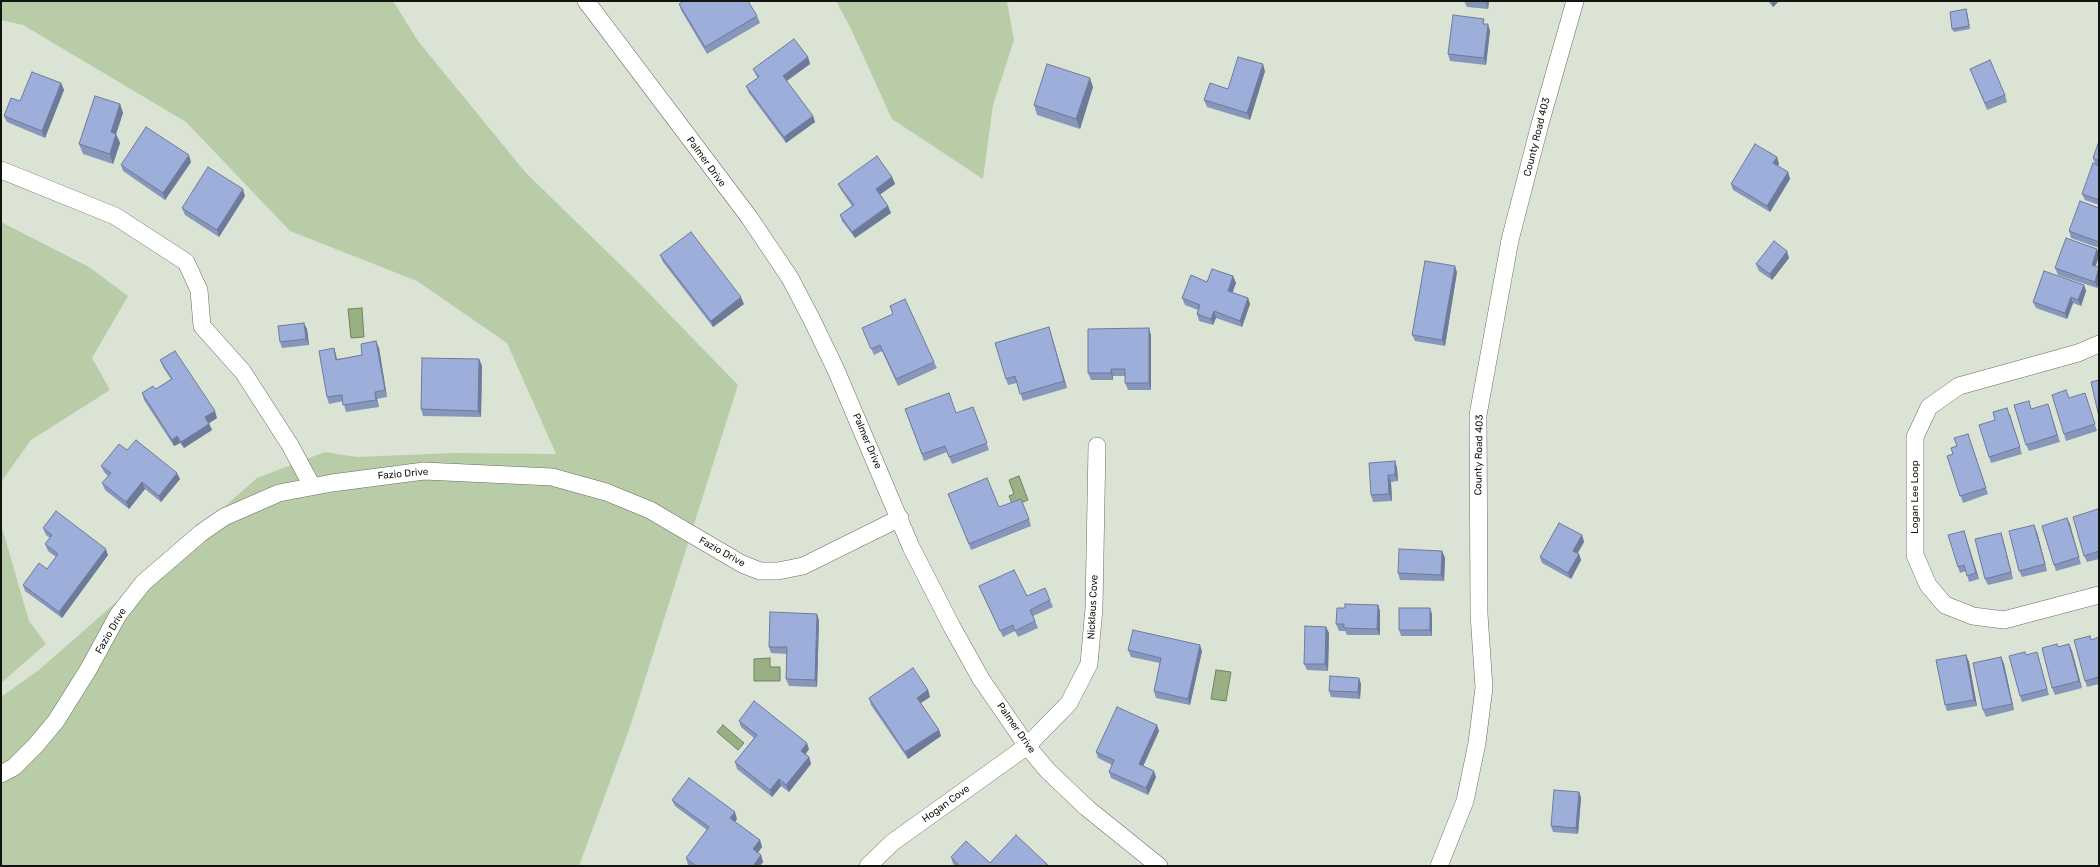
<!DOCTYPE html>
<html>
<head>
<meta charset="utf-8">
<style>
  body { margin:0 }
  #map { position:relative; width:2100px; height:867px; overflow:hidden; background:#dbe4d4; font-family:Rubik,sans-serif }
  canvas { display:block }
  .frame { position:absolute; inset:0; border:2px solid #12150f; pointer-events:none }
</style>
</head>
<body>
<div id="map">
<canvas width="2100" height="867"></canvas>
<div class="frame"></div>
</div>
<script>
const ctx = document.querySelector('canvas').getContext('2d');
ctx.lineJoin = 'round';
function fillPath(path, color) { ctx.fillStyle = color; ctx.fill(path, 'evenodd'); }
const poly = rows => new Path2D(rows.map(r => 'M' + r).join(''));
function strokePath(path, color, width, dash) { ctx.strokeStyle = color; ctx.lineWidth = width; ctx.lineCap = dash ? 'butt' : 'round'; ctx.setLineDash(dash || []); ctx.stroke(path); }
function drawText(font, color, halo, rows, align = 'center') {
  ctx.font = font + ' Rubik,sans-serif'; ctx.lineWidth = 3; ctx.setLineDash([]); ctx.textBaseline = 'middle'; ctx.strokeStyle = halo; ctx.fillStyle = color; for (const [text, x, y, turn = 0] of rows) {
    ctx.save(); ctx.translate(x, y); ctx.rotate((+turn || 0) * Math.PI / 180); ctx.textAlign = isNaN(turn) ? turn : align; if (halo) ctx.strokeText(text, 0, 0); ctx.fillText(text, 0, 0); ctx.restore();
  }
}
const green = poly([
  [1,1,393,1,418,41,526,173,636,280,738,385,629,730,579,866,1,866,1,697,39,670,257,478,325,452,357,457,454,453,556,454,507,343,417,281,290,231,186,122,23,25,1,20],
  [836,1,1007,1,1014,40,993,105,983,179,892,119,850,27],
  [1,222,89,267,128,296,92,358,110,390,31,440,1,482],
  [1,524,29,621,46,644,1,683]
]);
const water = poly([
  [362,308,364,337,351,338,348,309,362,308],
  [1019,476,1028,500,1013,506,1009,496,1014,494,1009,480,1019,476],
  [770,658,770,667,780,667,780,681,754,681,754,659,770,658],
  [1216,670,1231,672,1226,701,1211,699,1216,670],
  [723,725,744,743,738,750,717,732,723,725]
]);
const street = poly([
  [586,1,749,217,790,278,812,320,836,370,911,547,952,627,981,679,1027,746,1048,771,1087,808,1159,866],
  [1,170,115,216,186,262,199,290,202,326,243,372,290,445,312,486],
  [2099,344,2078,353,1959,386,1929,407,1915,437,1915,555,1928,585,1945,605,1973,616,2004,620,2099,595],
  [1,774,14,767,36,745,56,721,88,670,118,615,143,583,201,533,224,517,279,493,332,483,424,471,552,477,606,492,650,510,742,564,760,571,778,571,803,566,900,518],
  [868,866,893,842,1027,746,1069,703,1089,664,1094,608,1097,446],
  [1439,866,1465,801,1477,743,1484,688,1479,614,1478,415,1510,240,1540,124,1575,1]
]);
const wall = poly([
  [1464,1,1489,1,1488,9,1467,7],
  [1768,1,1779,1,1773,7],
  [679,4,757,16,760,23,707,54,681,10],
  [1966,9,1967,12,1970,29,1954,32,1952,29],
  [1486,24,1490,31,1486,65,1450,61,1448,54],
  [808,57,810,64,787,81,813,116,815,122,786,143,749,93,746,86,758,78,756,75,753,69],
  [1970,69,2005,95,2007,102,1987,110],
  [1265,71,1250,120,1207,107,1204,100],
  [61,83,64,90,45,138,7,122,4,116],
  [1093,87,1080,129,1037,115,1034,105],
  [120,104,123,113,116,134,120,143,113,164,83,154,79,144],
  [2099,141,2099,205,2085,200,2082,194,2095,164,2093,158],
  [1777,157,1779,164,1778,166,1788,172,1790,179,1770,212,1733,190,1731,184],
  [191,162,165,200,123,171,121,165],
  [892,177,895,184,880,194,888,206,891,213,855,238,842,221,840,215,852,206,841,190,838,184],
  [245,196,219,237,185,215,182,208],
  [2099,208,2099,248,2071,238,2069,231],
  [660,255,744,304,713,327,663,262],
  [1789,258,1772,280,1759,271,1756,264],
  [2099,267,2099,282,2097,288,2058,275,2055,268],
  [1457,272,1445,346,1415,341,1412,335],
  [1233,276,1236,283,1232,292,1248,298,1250,304,1242,327,1216,318,1213,325,1199,321,1197,314,1198,310,1185,305,1182,298,1207,282],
  [2084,285,2086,291,2081,306,2073,303,2067,319,2036,308,2033,302],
  [890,306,934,362,937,368,898,386,882,351,874,355,862,328,893,314],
  [1049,327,1067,388,1023,401,1017,383,1008,385,1006,379],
  [307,329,309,345,282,348,280,342],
  [1151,335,1151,390,1128,390,1125,383,1125,376,1113,376,1113,380,1091,380,1088,373],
  [334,348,336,355,337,359,362,355,379,348,387,397,377,399,379,407,346,412,343,401,329,404,327,397],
  [479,359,482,366,481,417,423,416,421,409],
  [160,360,217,418,209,423,212,430,184,448,180,443,174,446,144,400,142,393,156,389,171,379,163,367],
  [2069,398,2087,400,2097,431,2066,441,2064,434],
  [973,407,989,450,952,464,947,452,924,461,905,409,956,413],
  [2032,409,2050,410,2060,442,2029,451,2026,445],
  [2010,414,2022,454,1991,463,1989,457,1995,420],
  [1968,434,1988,494,1963,503,1947,456,1953,454,1957,446],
  [127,450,180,479,161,502,145,489,129,509,105,490,102,483,108,476,104,472,101,466],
  [1395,461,1397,468,1398,481,1391,482,1392,501,1373,502,1371,495],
  [951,500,999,507,1029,519,1031,526,971,550],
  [2099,511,2099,559,2087,562,2084,556],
  [2067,518,2081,564,2056,571,2054,565],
  [43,528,108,555,62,618,25,591,23,585,47,569,56,557,48,551,45,544,50,538,46,535],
  [1964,531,1979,579,1969,582,1966,571,1960,573,1958,567],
  [2037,532,2047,571,2022,577,2019,571],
  [1582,535,1584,542,1578,553,1579,554,1581,560,1571,579,1542,563,1540,557],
  [2003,539,2013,579,1988,585,1985,579],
  [1442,551,1445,558,1444,581,1400,580,1398,573],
  [979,586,1050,600,1053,607,1033,616,1038,628,1018,637,1015,631,1003,637,982,593],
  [1378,605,1380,611,1380,635,1347,635,1345,631,1339,631,1336,624],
  [1432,614,1432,636,1401,636,1399,630],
  [819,620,817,687,789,686,786,679,787,654,771,653,769,647],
  [1326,627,1329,633,1328,671,1307,670,1304,664],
  [2099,637,2099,684,2087,687,2085,681,2091,640],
  [2069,644,2072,651,2082,688,2055,695,2052,688,2058,647],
  [1128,650,1202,651,1190,705,1156,698,1154,691,1160,663,1131,657],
  [1966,655,1969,662,1977,706,1947,711,1945,705],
  [2001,657,2004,664,2014,710,1986,717,1983,710],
  [2039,659,2049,695,2022,702,2020,696],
  [1359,678,1361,684,1360,699,1331,697,1329,691],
  [928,690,930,697,921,703,939,730,941,736,908,759,871,705,869,698],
  [739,721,809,749,806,754,809,757,811,764,789,792,781,786,772,797,737,769,735,762,754,738,741,727],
  [1159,731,1143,766,1156,777,1148,795,1111,778,1109,772,1112,765,1098,758,1096,752],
  [1579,792,1581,798,1578,834,1553,832,1551,826],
  [672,800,737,819,735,822,760,840,762,847,758,853,761,855,763,862,760,866,690,866,688,865,686,858,707,830,675,806],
  [951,857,990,863,1049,866,956,866,953,864]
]);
const shadedWall = poly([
  [1486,1,1489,1,1488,9,1486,2],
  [1771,1,1779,1,1773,7],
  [1966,9,1967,12,1970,29,1969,26],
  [1488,24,1490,31,1486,65,1484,58],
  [808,57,810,64,785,82,783,76],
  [1263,64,1265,71,1250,120,1247,113],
  [1090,78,1093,87,1080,129,1076,119],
  [61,83,64,90,45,138,42,131],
  [120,104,123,113,116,134,120,143,113,164,110,154,111,132],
  [813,116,815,122,786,143,784,137],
  [189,155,191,162,165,200,163,193],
  [1777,157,1779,164,1775,170,1773,163],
  [1788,172,1790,179,1770,212,1767,206],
  [892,177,895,184,878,196,876,189],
  [243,189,245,196,219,237,217,230],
  [888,206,891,213,855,238,852,232],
  [2097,249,2099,253,2099,257,2094,271,2092,265],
  [1787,251,1789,258,1772,280,1770,274],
  [1455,266,1457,272,1445,346,1442,340],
  [2099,269,2099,282,2097,288,2095,282],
  [1233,276,1236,283,1231,297,1228,291],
  [2084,285,2086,291,2081,306,2078,300],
  [741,297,744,304,713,327,711,321],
  [2071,297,2073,303,2067,319,2065,313],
  [1248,298,1250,304,1242,327,1240,321],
  [1214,311,1216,318,1213,325,1211,319],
  [304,323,307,329,309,345,306,339],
  [1049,327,1051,334,1067,388,1064,381],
  [1149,328,1151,335,1151,390,1149,383],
  [376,341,379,348,387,397,385,390],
  [334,348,336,355,338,366,336,360],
  [479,359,482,366,481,417,478,411],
  [1111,369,1113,376,1113,380,1111,373],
  [375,392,377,399,379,407,376,400],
  [215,411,217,418,208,424,205,417],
  [209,424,212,430,184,448,181,442],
  [177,436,180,443,174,446,172,440],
  [1395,461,1397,468,1398,481,1395,475],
  [177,473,180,479,161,502,159,496],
  [1388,475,1391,482,1392,501,1389,494],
  [142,482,145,489,129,509,126,502],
  [2067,518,2070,524,2081,564,2079,557],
  [2034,525,2037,532,2047,571,2045,564],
  [1964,531,1966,537,1979,579,1976,573],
  [2001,533,2003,539,2013,579,2011,572],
  [1582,535,1584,542,1575,557,1573,551],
  [106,549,108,555,62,618,59,612],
  [1442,551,1445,558,1444,581,1441,575],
  [1579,554,1581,560,1571,579,1568,573],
  [1378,605,1380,611,1380,635,1377,629],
  [1430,608,1432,614,1432,636,1430,630],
  [817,614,819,620,817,687,815,680],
  [1326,627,1329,633,1328,671,1325,664],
  [2069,644,2072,651,2082,688,2079,681],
  [1200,645,1202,651,1190,705,1188,699],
  [1966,655,1969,662,1977,706,1974,700],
  [2001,657,2004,664,2014,710,2012,704],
  [1359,678,1361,684,1360,699,1358,692],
  [928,690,930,697,919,704,917,698],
  [1157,725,1159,731,1141,771,1139,764],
  [939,730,941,736,908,759,905,752],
  [807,743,809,749,803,757,801,751],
  [809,757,811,764,789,792,786,785],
  [1154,771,1156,777,1148,795,1146,788],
  [779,779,781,786,772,797,770,790],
  [1579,792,1581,798,1578,834,1576,828],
  [735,812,737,819,733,825,730,818],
  [760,840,762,847,755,856,753,849],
  [761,855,763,862,760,866,753,866]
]);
const building = poly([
  [684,1,748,1,757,16,705,47,679,4,684,1],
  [1468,1,1486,1,1486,2,1468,1],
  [1966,9,1969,26,1952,29,1950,12,1966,9],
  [1453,15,1484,19,1483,24,1488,24,1484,58,1448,54,1453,15],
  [794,39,808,57,783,76,813,116,784,137,746,86,759,77,753,69,794,39],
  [1238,57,1263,64,1247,113,1204,100,1210,83,1228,89,1238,57],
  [1990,60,2005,95,1985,103,1970,69,1990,60],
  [1047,64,1090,78,1076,119,1034,105,1047,64],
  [32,72,61,83,42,131,4,116,11,98,20,101,32,72],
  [95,96,120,104,111,132,116,134,110,154,79,144,95,96],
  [146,127,189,155,163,193,121,165,146,127],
  [2099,141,2099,161,2093,158,2099,141],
  [1755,144,1777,157,1773,163,1788,172,1767,206,1731,184,1755,144],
  [877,156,892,177,876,189,888,206,852,232,840,215,854,205,838,184,877,156],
  [2093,163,2099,166,2099,200,2082,194,2093,163],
  [208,167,243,189,217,230,182,208,208,167],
  [2080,201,2099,208,2099,242,2069,231,2080,201],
  [691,232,741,297,711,321,660,255,691,232],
  [2066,238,2097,249,2092,265,2099,267,2095,282,2055,268,2066,238],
  [1774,241,1787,251,1770,274,1756,264,1774,241],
  [1425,261,1455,266,1442,340,1412,335,1425,261],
  [1212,269,1233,276,1228,291,1248,298,1240,321,1214,311,1211,319,1197,314,1200,305,1182,298,1191,275,1207,282,1212,269],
  [2044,271,2084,285,2078,300,2071,297,2065,313,2033,302,2044,271],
  [905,299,934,362,896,379,880,345,871,349,862,328,893,314,890,306,905,299],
  [304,323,306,339,280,342,278,326,304,323],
  [1049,327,1064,381,1020,394,1015,376,1006,379,995,343,1049,327],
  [1149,328,1149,383,1125,383,1125,369,1111,369,1111,373,1088,373,1088,329,1149,328],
  [376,341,385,390,375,392,376,400,343,405,342,395,327,397,319,351,334,348,336,360,362,355,361,344,376,341],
  [175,351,215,411,205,417,209,424,181,442,177,436,172,440,142,393,153,386,156,389,172,379,160,360,175,351],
  [422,358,479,359,478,411,421,409,422,358],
  [2099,380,2099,417,2091,382,2099,380],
  [2066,390,2069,398,2085,393,2095,424,2064,434,2052,395,2066,390],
  [949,393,956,413,973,407,987,443,949,457,945,446,922,454,905,409,949,393],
  [2029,401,2031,409,2048,404,2057,435,2026,445,2014,405,2029,401],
  [2007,408,2020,447,1989,457,1979,425,1995,420,1993,412,2007,408],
  [1968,434,1986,488,1960,496,1947,456,1953,454,1951,448,1957,446,1954,438,1968,434],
  [136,440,177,473,159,496,142,482,126,502,102,483,111,473,101,466,119,444,127,450,136,440],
  [1395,461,1395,475,1388,475,1389,494,1371,495,1369,463,1395,461],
  [987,478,999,507,1021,499,1029,519,969,544,948,494,987,478],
  [2098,509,2099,511,2099,551,2084,556,2073,517,2098,509],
  [56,511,106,549,59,612,23,585,39,563,47,569,58,554,45,544,52,535,43,528,56,511],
  [2067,518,2079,557,2054,565,2042,526,2067,518],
  [1559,523,1582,535,1573,551,1579,554,1568,573,1540,557,1559,523],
  [2034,525,2045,564,2019,571,2009,531,2034,525],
  [1964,531,1976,573,1967,576,1964,565,1958,567,1948,535,1964,531],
  [2001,533,2011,572,1985,579,1975,539,2001,533],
  [1399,549,1442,551,1441,575,1398,573,1399,549],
  [1014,570,1027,596,1045,588,1050,600,1030,610,1035,621,1015,631,1013,625,1000,631,979,586,1014,570],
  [1345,604,1378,605,1377,629,1344,628,1344,624,1336,624,1337,608,1345,608,1345,604],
  [1399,608,1430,608,1430,630,1399,630,1399,608],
  [770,612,817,614,815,680,786,679,787,647,769,647,770,612],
  [1305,626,1326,627,1325,664,1304,664,1305,626],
  [1133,630,1200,645,1188,699,1154,691,1161,658,1128,650,1133,630],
  [2090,636,2091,640,2099,637,2099,677,2085,681,2074,640,2090,636],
  [2057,644,2058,647,2069,644,2079,681,2052,688,2042,648,2057,644],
  [2025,652,2026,655,2037,652,2047,689,2020,696,2009,656,2025,652],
  [1966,655,1974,700,1945,705,1936,660,1966,655],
  [2001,657,2012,704,1983,710,1973,663,2001,657],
  [913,668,928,690,917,698,939,730,905,752,869,698,913,668],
  [1330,676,1359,678,1358,692,1329,691,1330,676],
  [754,701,807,743,801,751,809,757,786,785,779,779,770,790,735,762,757,735,739,721,754,701],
  [1117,707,1157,725,1139,764,1154,771,1146,788,1109,772,1114,760,1096,752,1117,707],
  [689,778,735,812,730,818,760,840,753,849,761,855,753,866,696,866,686,858,709,827,672,800,689,778],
  [1554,790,1579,792,1576,828,1551,826,1554,790],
  [1016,835,1049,866,960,866,951,857,966,841,990,863,1016,835]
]);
const streetNames = [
  ["County Road 403",1537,137,-76],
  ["Palmer Drive",706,162,54],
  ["Palmer Drive",867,441,67],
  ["County Road 403",1479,455,-89],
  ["Fazio Drive",403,474,-5],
  ["Logan Lee Loop",1915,497,-90],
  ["Fazio Drive",722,552,29],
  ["Nicklaus Cove",1093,607,-87],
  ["Fazio Drive",111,631,-60],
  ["Palmer Drive",1016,728,55],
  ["Hogan Cove",946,804,-36]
];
fillPath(green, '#b8cca7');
fillPath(water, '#98b084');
strokePath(water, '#708261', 1);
strokePath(street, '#676e61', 18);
strokePath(street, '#fff', 17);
fillPath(wall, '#8796bb');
fillPath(shadedWall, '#6e7a99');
fillPath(building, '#9daeda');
strokePath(building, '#6e7a99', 1);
drawText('10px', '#12150f', '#fff', streetNames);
</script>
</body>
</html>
